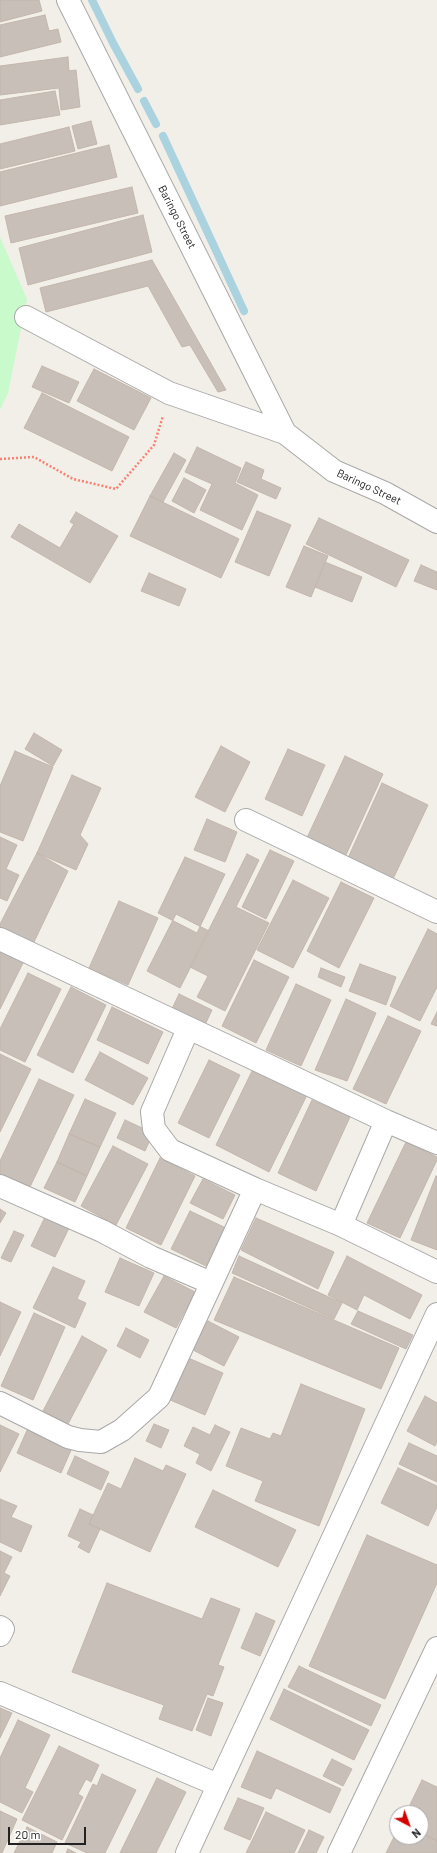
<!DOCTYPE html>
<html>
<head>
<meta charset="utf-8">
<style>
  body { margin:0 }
  #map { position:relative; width:437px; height:1853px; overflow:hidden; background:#f2efe9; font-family:Barlow,sans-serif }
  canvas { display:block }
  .north { position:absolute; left:389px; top:1805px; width:40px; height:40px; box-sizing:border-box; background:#fff; border:1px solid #a7a7a7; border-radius:50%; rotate:139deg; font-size:11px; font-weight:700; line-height:16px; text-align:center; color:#222 }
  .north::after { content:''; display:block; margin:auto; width:14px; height:18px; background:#d40000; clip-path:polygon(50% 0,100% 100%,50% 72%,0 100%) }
  .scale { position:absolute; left:8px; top:1827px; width:78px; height:18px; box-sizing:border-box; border:2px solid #222; border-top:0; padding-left:5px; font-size:12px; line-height:14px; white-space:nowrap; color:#222; -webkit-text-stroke:3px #fff; paint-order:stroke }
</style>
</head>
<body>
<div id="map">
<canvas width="437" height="1853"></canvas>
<div class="north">N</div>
<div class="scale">20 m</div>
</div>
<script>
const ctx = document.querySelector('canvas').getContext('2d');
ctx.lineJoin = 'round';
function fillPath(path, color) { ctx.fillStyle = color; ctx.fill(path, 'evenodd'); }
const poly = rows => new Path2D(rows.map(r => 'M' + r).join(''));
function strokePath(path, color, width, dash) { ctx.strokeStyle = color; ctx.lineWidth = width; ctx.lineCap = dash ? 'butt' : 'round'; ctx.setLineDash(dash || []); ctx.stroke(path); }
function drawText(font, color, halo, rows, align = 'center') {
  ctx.font = font + ' Barlow,sans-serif'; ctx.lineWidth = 3; ctx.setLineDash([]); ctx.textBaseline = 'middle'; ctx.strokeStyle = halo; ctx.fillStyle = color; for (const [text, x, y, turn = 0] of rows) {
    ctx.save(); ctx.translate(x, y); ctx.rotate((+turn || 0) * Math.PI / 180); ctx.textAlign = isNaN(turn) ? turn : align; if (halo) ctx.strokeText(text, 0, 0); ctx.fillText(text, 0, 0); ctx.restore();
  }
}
const park = poly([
  [0,237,27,299,8,393,0,410]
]);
const stream = poly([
  [92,0,113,43,138,89],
  [144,101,156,124],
  [163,136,244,311]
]);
const building = poly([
  [0,0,39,0,42,11,0,22,0,0],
  [45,15,49,31,58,29,61,42,0,57,0,25,45,15],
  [68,57,69,71,76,70,80,107,61,110,59,88,0,95,0,66,68,57],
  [55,91,60,115,0,125,0,100,55,91],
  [91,121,97,144,78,149,72,126,91,121],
  [69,127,75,151,0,169,0,144,69,127],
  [109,145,117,177,0,206,0,172,109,145],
  [132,187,138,213,11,243,5,216,132,187],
  [143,215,152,252,28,285,19,248,143,215],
  [152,260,226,390,218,392,190,345,182,347,148,286,46,312,40,288,152,260],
  [42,366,79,382,69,403,32,387,42,366],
  [94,369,151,398,134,430,77,401,94,369],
  [42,393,129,437,112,471,24,428,42,393],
  [197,447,241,468,235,483,258,495,242,530,200,510,212,484,185,472,197,447],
  [174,453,186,460,163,502,150,496,174,453],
  [246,462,264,470,261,479,281,488,276,499,237,482,246,462],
  [184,478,206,490,194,513,172,501,184,478],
  [150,496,239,539,221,578,130,536,150,496],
  [257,511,291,525,269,576,235,562,257,511],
  [76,512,118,536,90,583,11,537,19,524,60,548,74,524,70,522,76,512],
  [319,518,409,560,396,587,306,544,319,518],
  [304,546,328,556,311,597,286,587,304,546],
  [325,562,362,577,352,602,315,587,325,562],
  [421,565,437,572,437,590,414,581,421,565],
  [149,573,186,589,179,606,141,591,149,573],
  [34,733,62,750,53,766,25,749,34,733],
  [221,746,250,762,225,812,195,797,221,746],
  [288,749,325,765,302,816,265,799,288,749],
  [15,751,53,767,23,841,0,832,0,786,15,751],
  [345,756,383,774,345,857,306,840,345,756],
  [72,775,101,788,80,835,88,844,76,870,37,853,72,775],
  [382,783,428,805,393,879,348,858,382,783],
  [207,819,237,832,225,862,194,850,207,819],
  [0,837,17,845,6,869,19,875,7,901,0,898,0,837],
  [270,850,294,861,266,919,242,907,270,850],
  [37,853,68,871,33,944,0,928,0,924,37,853],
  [247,854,259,860,236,907,269,923,225,1011,197,997,208,976,190,967,247,854],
  [185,857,225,874,197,933,158,913,185,857],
  [293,880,329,898,293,968,257,950,293,880],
  [341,882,374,898,339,968,307,951,341,882],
  [119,901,158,918,128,985,89,968,119,901],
  [176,914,209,931,180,988,147,971,176,914],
  [428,929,437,934,437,987,420,1021,390,1006,428,929],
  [0,949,24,961,0,1009,0,949],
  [254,960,289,977,256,1043,222,1026,254,960],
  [360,964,396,977,386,1005,349,991,360,964],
  [321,968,345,977,341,987,318,977,321,968],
  [28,973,61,989,25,1062,0,1050,0,1029,28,973],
  [296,984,331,1000,301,1066,266,1050,296,984],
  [71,987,106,1005,73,1073,37,1055,71,987],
  [179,994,212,1010,203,1029,170,1013,179,994],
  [346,999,376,1013,347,1081,315,1070,346,999],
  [112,1007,163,1032,148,1064,97,1040,112,1007],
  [437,1012,437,1026,431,1024,437,1012],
  [388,1016,421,1031,386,1104,353,1089,388,1016],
  [100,1052,148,1078,133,1105,85,1080,100,1052],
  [0,1054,31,1069,0,1132,0,1054],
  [209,1060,240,1075,209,1138,178,1123,209,1060],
  [253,1069,307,1095,269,1172,216,1145,253,1069],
  [39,1079,74,1095,29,1189,0,1175,0,1161,39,1079],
  [85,1099,116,1113,100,1147,69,1134,85,1099],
  [312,1100,350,1117,316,1191,278,1173,312,1100],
  [125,1120,153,1133,145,1151,117,1138,125,1120],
  [69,1134,100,1147,87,1176,57,1162,69,1134],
  [406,1142,437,1157,437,1160,400,1238,367,1223,406,1142],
  [113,1146,148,1164,116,1225,81,1206,113,1146],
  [160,1158,195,1176,161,1245,126,1228,160,1158],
  [57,1162,87,1176,75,1202,44,1188,57,1162],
  [436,1176,437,1177,437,1250,411,1240,436,1176],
  [203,1179,235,1195,223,1219,190,1203,203,1179],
  [0,1209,6,1213,0,1223,0,1209],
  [190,1211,226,1228,208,1267,171,1249,190,1211],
  [46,1215,70,1226,55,1257,31,1246,46,1215],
  [256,1218,334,1252,318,1289,241,1250,256,1218],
  [14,1231,24,1235,11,1262,1,1258,14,1231],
  [239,1256,342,1303,334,1319,232,1273,239,1256],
  [347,1256,422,1295,410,1319,364,1295,357,1310,328,1295,347,1256],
  [120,1258,154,1273,139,1306,105,1292,120,1258],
  [53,1267,85,1281,77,1299,86,1303,75,1328,33,1308,53,1267],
  [164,1276,195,1292,176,1328,144,1312,164,1276],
  [234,1277,399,1348,381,1389,214,1320,234,1277],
  [0,1302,21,1312,0,1356,0,1302],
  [358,1311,413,1335,406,1349,351,1324,358,1311],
  [34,1313,65,1327,33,1400,1,1386,34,1313],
  [208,1321,239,1337,224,1366,193,1350,208,1321],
  [126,1328,149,1340,140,1358,117,1346,126,1328],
  [82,1336,107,1350,68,1424,43,1411,82,1336],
  [186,1357,223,1373,205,1415,168,1399,186,1357],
  [301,1384,365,1409,319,1526,255,1501,263,1481,226,1466,241,1428,270,1439,273,1433,281,1436,301,1384],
  [425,1396,437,1403,437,1442,435,1446,407,1431,425,1396],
  [154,1424,169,1430,161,1448,146,1441,154,1424],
  [0,1425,19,1434,0,1472,0,1425],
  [215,1425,230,1432,211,1471,196,1463,200,1454,184,1446,193,1427,210,1435,215,1425],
  [28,1428,72,1448,61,1473,17,1453,28,1428],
  [409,1443,437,1456,437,1482,399,1464,409,1443],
  [75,1456,109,1472,101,1490,67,1474,75,1456],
  [135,1458,163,1471,166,1465,186,1474,150,1552,89,1524,108,1483,121,1489,135,1458],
  [398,1468,437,1486,437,1507,428,1526,381,1503,398,1468],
  [213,1490,296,1530,278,1567,195,1527,213,1490],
  [0,1499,17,1506,11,1517,32,1526,21,1552,0,1542,0,1499],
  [80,1509,93,1515,89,1524,100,1529,89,1553,78,1547,81,1542,68,1536,80,1509],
  [367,1535,437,1565,437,1583,385,1699,309,1666,367,1535],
  [0,1551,12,1557,4,1573,10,1576,0,1596,0,1551],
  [107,1583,202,1619,211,1598,240,1609,218,1665,224,1667,213,1696,207,1694,192,1731,159,1719,164,1705,72,1672,107,1583],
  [256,1613,275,1621,260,1656,241,1648,256,1613],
  [299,1666,381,1705,371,1726,288,1687,299,1666],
  [284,1689,369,1730,354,1760,270,1719,284,1689],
  [208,1698,223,1703,211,1736,196,1730,208,1698],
  [0,1708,12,1713,0,1738,0,1708],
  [18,1720,50,1735,25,1788,33,1792,22,1813,0,1802,0,1758,18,1720],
  [59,1746,99,1765,91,1782,86,1779,78,1794,83,1797,62,1840,22,1820,59,1746],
  [257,1751,341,1789,330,1813,276,1788,271,1799,241,1787,257,1751],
  [332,1759,352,1769,343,1786,323,1776,332,1759],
  [102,1774,136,1790,105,1853,87,1853,65,1843,93,1784,97,1786,102,1774],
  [157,1778,186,1792,156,1853,120,1853,157,1778],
  [422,1780,437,1787,437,1841,421,1833,421,1813,406,1813,422,1780],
  [238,1798,264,1808,250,1840,224,1829,238,1798],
  [0,1811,17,1819,2,1853,0,1853,0,1811],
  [266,1812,305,1830,294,1853,246,1853,266,1812],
  [27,1827,57,1842,52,1853,14,1853,27,1827],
  [309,1830,324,1837,316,1853,298,1853,309,1830],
  [397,1831,397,1837,421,1837,421,1833,437,1841,437,1853,386,1853,397,1831],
  [68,1849,76,1853,66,1853,68,1849]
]);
const path = poly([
  [0,459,34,457,73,479,116,489,154,445,163,416]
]);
const minor = poly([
  [68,0,285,433],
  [26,317,169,393,285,433,334,471,385,493,437,522],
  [246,820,437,912],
  [0,939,386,1121,437,1143],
  [188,1029,152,1112,154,1129,170,1150,255,1189,341,1225,437,1272],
  [0,1186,102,1231,151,1257,211,1283],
  [341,1225,386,1121],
  [0,1403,68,1437,80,1440,101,1442,122,1430,159,1397,255,1189],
  [0,1627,3,1629,0,1635],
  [0,1693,218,1785],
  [187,1853,437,1314],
  [339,1853,437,1648]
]);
const streetNames = [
  ["Baringo Street",177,217,63],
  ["Baringo Street",369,487,25]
];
fillPath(park, '#c8facc');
strokePath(stream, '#aad3df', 8);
fillPath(building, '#c7bfb8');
strokePath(building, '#c4b6ab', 1);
strokePath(minor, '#a9a9a9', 24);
strokePath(path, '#fa8072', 2.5, [2, 2]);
strokePath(minor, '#fff', 22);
drawText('11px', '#222', '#fff', streetNames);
</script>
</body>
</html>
